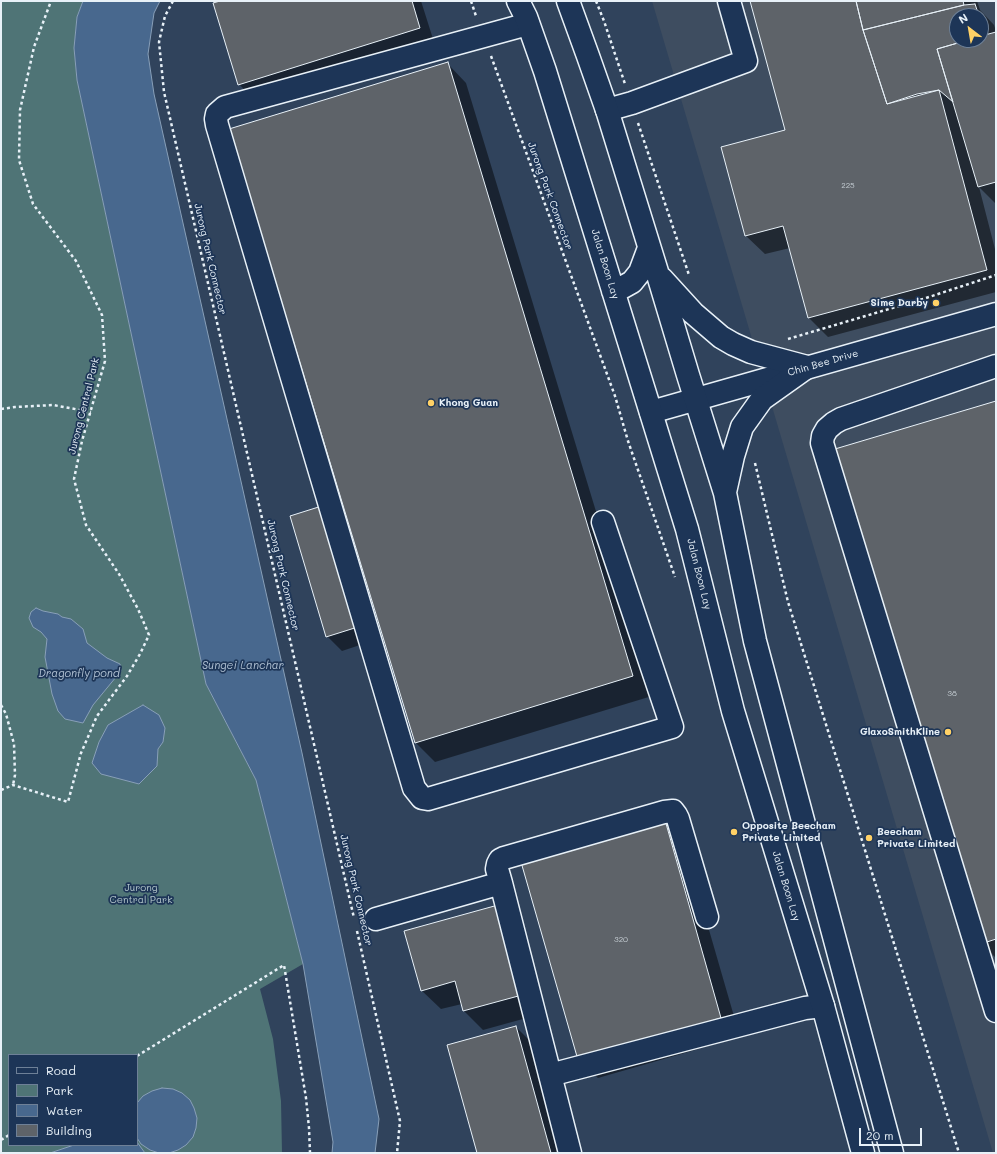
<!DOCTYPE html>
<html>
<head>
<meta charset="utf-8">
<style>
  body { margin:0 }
  #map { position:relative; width:997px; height:1154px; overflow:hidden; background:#30435c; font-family:Mali,sans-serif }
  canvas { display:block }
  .frame { position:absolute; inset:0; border:2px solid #e8f1f8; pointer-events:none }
  .legend { position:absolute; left:8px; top:1054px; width:130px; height:92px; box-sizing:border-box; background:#1d3557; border:1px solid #6e8097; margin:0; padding:5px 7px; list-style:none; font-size:12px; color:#e8f1f8 }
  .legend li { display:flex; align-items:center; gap:8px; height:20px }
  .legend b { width:20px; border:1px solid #6e8097 }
  .north { position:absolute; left:949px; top:8px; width:40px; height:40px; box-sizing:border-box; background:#1d3557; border:1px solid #6e8097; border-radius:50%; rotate:329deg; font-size:11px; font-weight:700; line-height:16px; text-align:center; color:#e8f1f8 }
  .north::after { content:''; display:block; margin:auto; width:14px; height:18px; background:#ffd166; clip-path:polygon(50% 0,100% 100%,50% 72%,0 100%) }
  .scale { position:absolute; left:859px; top:1128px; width:63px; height:18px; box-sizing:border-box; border:2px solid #e8f1f8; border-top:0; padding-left:5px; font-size:12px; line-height:14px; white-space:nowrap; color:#e8f1f8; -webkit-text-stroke:3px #1d3557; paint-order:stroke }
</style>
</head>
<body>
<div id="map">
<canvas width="997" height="1154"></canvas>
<div class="frame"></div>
<ul class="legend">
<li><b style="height:5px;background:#1d3557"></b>Road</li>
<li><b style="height:11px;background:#4f7476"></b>Park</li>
<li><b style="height:11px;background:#48688e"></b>Water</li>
<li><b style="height:11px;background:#5e6369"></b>Building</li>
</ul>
<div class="north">N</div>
<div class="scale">20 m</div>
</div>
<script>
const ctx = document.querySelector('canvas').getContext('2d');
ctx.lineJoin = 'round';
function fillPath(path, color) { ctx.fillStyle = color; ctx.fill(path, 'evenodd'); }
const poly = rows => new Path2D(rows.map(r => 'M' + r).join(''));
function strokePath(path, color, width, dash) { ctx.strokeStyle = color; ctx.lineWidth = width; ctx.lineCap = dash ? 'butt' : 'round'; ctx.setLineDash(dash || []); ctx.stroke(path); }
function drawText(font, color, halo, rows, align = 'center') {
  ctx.font = font + ' Mali,sans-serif'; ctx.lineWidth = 3.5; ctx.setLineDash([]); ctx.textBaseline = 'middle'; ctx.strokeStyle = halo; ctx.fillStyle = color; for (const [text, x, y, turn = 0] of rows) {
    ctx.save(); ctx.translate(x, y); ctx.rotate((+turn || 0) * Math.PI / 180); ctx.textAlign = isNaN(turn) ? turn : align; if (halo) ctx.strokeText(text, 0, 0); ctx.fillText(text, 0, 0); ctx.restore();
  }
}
const built = poly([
  [652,1,996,1,996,1153,993,1153],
  [957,16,981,16,981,40,957,40]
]);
const green = poly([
  [1,1,83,1,77,17,74,48,77,80,206,684,256,780,303,964,260,989,273,1039,281,1101,282,1153,1,1153],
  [9,1055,137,1055,137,1145,9,1145]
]);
const water = poly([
  [83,1,160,1,154,13,148,54,154,94,302,753,379,1119,375,1153,332,1153,333,1142,303,964,256,780,206,684,77,80,74,48,77,17,83,1],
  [36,608,43,611,58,614,62,617,71,619,83,629,87,643,107,658,120,664,121,671,93,705,83,723,65,719,58,711,52,694,45,657,47,639,41,632,33,627,29,618,31,612,36,608],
  [143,705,159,715,165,728,163,742,158,749,157,766,139,784,101,774,92,763,99,742,108,725,143,705],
  [162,1088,173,1089,182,1093,190,1100,194,1108,197,1118,196,1128,193,1137,186,1145,178,1150,169,1153,159,1153,150,1150,141,1144,137,1138,137,1103,143,1096,152,1091,162,1088],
  [137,1142,145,1153,50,1153,74,1145,137,1145,137,1142]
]);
const shadow = poly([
  [223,1,421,1,434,42,253,99,239,84],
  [751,1,977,1,980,10,994,25,996,31,996,204,979,187,996,253,996,292,828,337,809,318,790,248,765,254,745,235,786,131],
  [957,16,981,16,981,40,957,40],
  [447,63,466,83,652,696,435,762,416,743],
  [996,402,996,958,981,943],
  [291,517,375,640,342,651,327,636],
  [664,821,683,840,740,1037,598,1078,578,1059],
  [498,906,541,1014,483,1030,464,1011,462,1004,441,1009,421,990],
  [516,1027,535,1046,564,1153,478,1153]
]);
const building = poly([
  [220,1,412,1,420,28,238,85,213,3,220,1],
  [750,1,856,1,863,30,887,104,939,90,987,270,808,318,783,226,745,236,721,147,785,130,750,1],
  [856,1,963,1,964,5,863,30,856,1],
  [975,4,979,16,957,16,957,40,968,40,937,49,953,102,939,90,917,94,887,104,863,30,964,5,975,4],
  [996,32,996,182,978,187,937,49,968,40,981,40,981,36,996,32],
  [448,62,633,676,415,743,229,129,448,62],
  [996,401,996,939,981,944,835,449,996,401],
  [325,505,361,626,326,637,290,516,325,505],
  [665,820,721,1018,578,1060,521,862,665,820],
  [498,905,522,995,463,1011,455,981,421,991,404,931,498,905],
  [516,1026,551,1153,477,1153,447,1045,516,1026]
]);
const path = poly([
  [173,1,165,16,159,42,164,92,354,918],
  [471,1,476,16],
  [596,1,604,21,625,84],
  [491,56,615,396,628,441,675,577],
  [638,123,689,275],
  [788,339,926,298,996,275],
  [1,409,15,407,53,405,91,412],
  [755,463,788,602,959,1153],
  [1,705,6,714,14,744,15,775,13,785],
  [1,790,13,785,68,802,81,753,97,716,127,676,140,654,149,635,138,609,119,574,86,525,74,479,82,441,105,361,102,315,76,261,33,204,19,160,20,110,34,47,51,1],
  [357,931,400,1121,397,1153],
  [137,1056,284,965,306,1098,309,1128,310,1153],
  [1,1140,9,1135]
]);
const minor = poly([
  [528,24,225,107,217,114,216,119,217,125,414,788,422,798,428,799,672,727,603,522],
  [607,110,632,103,746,61,729,1],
  [996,366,841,419,834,423,827,429,823,436,822,443,996,1011],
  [651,412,996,314],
  [376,919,501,883],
  [550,1075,805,1008,823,1006],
  [570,1153,501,883,497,869,498,864,500,860,504,858,664,812,673,811,676,815,678,819,707,917]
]);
const major = poly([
  [518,1,526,17,545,71,687,529,733,711,823,1006,863,1153],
  [568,1,588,56,607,110,658,275,688,375,725,493,755,641,892,1153],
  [662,279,693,313,721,337,733,344,751,352,807,367],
  [613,291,623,287,632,282,640,272,649,248],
  [725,492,733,456,742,427,762,399,807,367]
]);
const markers = [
  [936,303,4,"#ffd166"],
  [431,403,4,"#ffd166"],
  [948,732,4,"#ffd166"],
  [734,832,4,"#ffd166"],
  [869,838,4,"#ffd166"]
];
const numberNames = [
  ["225",848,186],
  ["38",952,694],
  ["320",621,940]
];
const streetNames = [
  ["Jurong Park Connector",550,196,70],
  ["Jurong Park Connector",210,259,77],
  ["Jalan Boon Lay",605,264,73],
  ["Chin Bee Drive",823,363,-16],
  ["Jurong Central Park",84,406,-76],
  ["Jalan Boon Lay",699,574,76],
  ["Jurong Park Connector",283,575,77],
  ["Jalan Boon Lay",786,886,73],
  ["Jurong Park Connector",356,890,77]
];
const poiNames = [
  ["Sime Darby",928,303,"right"],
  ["Khong Guan",439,403],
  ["GlaxoSmithKline",940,732,"right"],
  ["Opposite Beecham",742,826],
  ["Private Limited",742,838],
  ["Beecham",877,832],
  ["Private Limited",877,844]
];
const parkNames = [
  ["Jurong",141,888],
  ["Central Park",141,900]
];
const waterNames = [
  ["Sungei Lanchar",243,666],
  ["Dragonfly pond",79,674]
];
fillPath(built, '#3e4d60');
fillPath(green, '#4f7476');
fillPath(water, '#48688e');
strokePath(water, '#889fb8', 1);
fillPath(shadow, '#0007');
fillPath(building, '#5e6369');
strokePath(building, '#e8f1f8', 1);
strokePath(minor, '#e8f1f8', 25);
strokePath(major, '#e8f1f8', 25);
strokePath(path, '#e8f1f8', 2.5, [3, 3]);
strokePath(minor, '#1d3557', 22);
strokePath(major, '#1d3557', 22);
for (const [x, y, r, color] of markers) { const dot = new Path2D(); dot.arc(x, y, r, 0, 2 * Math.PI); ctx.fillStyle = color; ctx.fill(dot); strokePath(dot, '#1d3557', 1.5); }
drawText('8px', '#c6ced4', null, numberNames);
drawText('10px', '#e8f1f8', '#1d3557', streetNames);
drawText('bold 10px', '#e8f1f8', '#1d3557', poiNames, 'left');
drawText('10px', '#b2c5ca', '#1d3557', parkNames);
drawText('italic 11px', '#b0c1d3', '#1d3557', waterNames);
</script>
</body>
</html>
